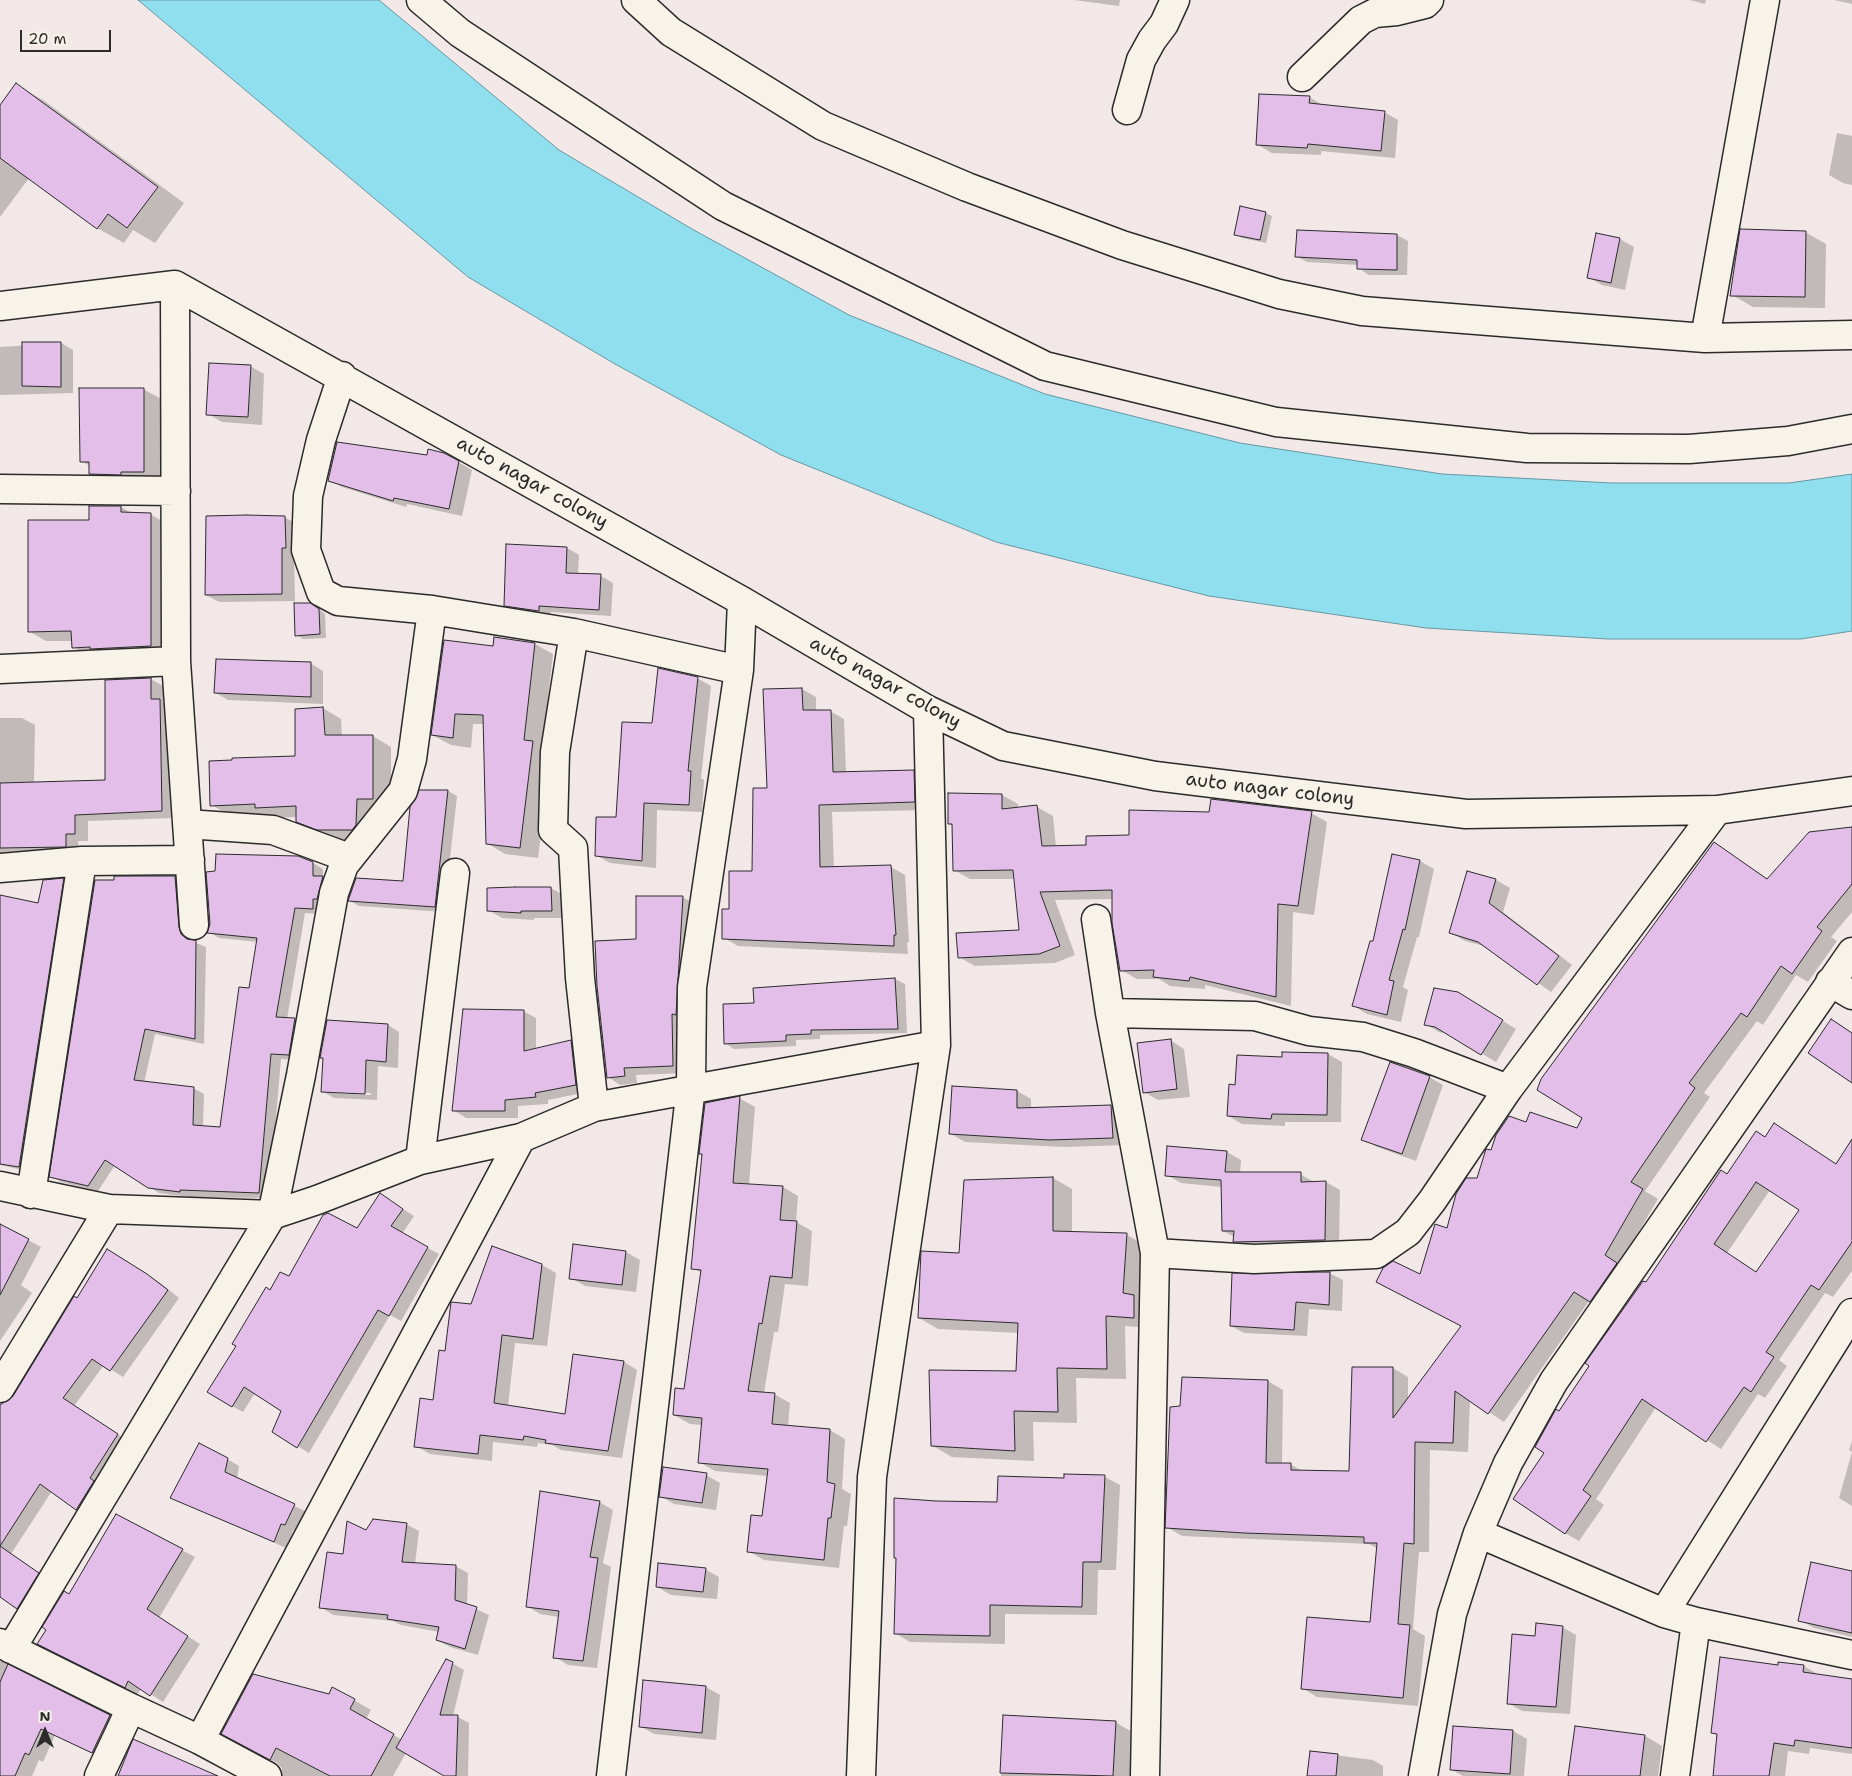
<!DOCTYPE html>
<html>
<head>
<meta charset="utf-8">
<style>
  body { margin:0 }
  #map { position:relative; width:1852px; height:1776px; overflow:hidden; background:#f3e8e8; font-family:"Shantell Sans",sans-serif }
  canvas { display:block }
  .north { position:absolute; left:20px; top:1706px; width:50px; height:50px; -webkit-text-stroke:4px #f7f3e8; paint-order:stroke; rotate:0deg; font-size:14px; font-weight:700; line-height:20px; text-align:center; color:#2b2b2b }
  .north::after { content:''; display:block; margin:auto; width:18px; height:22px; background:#2b2b2b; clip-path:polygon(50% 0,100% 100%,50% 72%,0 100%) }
  .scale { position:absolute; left:20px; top:30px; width:91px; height:22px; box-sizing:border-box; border:2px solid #2b2b2b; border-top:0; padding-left:6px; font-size:15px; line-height:18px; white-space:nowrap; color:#2b2b2b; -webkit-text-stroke:4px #f7f3e8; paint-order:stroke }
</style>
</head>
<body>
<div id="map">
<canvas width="1852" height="1776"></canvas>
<div class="north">N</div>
<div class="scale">20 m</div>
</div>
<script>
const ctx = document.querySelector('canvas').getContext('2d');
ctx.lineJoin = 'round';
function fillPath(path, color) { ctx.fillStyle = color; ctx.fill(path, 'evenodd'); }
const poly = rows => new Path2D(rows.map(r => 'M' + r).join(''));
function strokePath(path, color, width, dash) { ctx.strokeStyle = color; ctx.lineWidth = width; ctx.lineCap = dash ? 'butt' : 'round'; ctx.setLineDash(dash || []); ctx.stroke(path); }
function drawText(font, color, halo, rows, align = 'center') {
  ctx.font = font + ' "Shantell Sans",sans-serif'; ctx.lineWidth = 4; ctx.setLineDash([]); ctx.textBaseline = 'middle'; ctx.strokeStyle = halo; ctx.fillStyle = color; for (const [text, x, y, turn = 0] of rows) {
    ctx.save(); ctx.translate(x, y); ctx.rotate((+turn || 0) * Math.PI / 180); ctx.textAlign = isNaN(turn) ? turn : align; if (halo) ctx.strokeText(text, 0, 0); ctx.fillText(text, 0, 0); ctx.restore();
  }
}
const water = poly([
  [138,0,379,0,559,150,692,229,849,315,1045,394,1240,443,1442,474,1612,483,1789,483,1852,474,1852,631,1801,639,1608,639,1426,628,1209,596,996,542,781,455,615,364,468,277,138,0]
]);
const shadow = poly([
  [1074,0,1120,0,1119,6],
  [1690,0,1706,0,1705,4],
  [1834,0,1852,0,1852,4],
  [16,85,43,100,184,203,155,243,133,230,124,243,97,228,29,178,0,217,0,107],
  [1309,97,1323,105,1384,112,1398,120,1395,158,1321,151,1321,155,1272,153,1258,145],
  [1837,133,1852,136,1852,185,1843,183,1829,175],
  [1265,213,1272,216,1266,243,1242,238,1236,234],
  [1298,231,1397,235,1408,241,1407,275,1369,275,1358,268,1358,265,1307,262,1296,256],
  [1805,232,1826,244,1825,308,1753,307,1732,295],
  [1620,239,1634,247,1625,290,1602,285,1588,277],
  [61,343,73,350,73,393,0,395,0,347],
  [250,366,264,374,262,425,222,422,208,414],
  [143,389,165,401,165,483,111,486,90,474,90,466,81,461],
  [444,454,472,470,462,516,407,504,406,507,342,487,329,480],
  [121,507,133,514,150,514,167,524,167,655,90,657,73,647,73,641,46,641,30,632,90,521],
  [284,517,297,524,294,554,295,601,219,602,206,595],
  [567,548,579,555,578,574,601,576,613,583,611,616,551,612,550,617,517,612,505,605],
  [318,608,325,614,326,638,303,639,297,635],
  [535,644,553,654,542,748,551,753,538,858,505,854,487,843,485,724,473,724,471,748,451,745,432,735,494,647],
  [310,663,323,671,323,704,228,700,216,693],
  [697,678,711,686,701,778,704,780,702,812,657,810,656,868,610,863,596,855,617,818,653,724],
  [151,679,163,686,163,702,173,708,174,818,88,821,88,841,78,841,79,853,0,854,0,718,22,718,35,725,34,783,107,781],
  [802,689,816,697,816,711,830,711,844,719,846,773,913,771,927,779,928,810,832,812,834,868,891,867,905,875,909,942,907,943,908,954,738,946,724,938,730,910,754,872,768,789],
  [323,708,341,719,342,736,373,736,391,747,391,809,371,840,337,840,316,832,297,821,297,817,275,818,269,814,230,816,212,805,297,758],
  [448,791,457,796,444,912,359,906,350,901,404,882],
  [949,794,1002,795,1018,804,1018,808,1037,807,1053,816,1056,847,1087,847,1130,836,1311,813,1327,822,1314,915,1293,912,1291,1006,1205,985,1205,989,1170,986,1159,979,1137,979,1121,970,1113,899,1055,900,1075,955,1055,963,975,966,959,957,1021,931,1015,879,970,879,954,870,953,826,949,823],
  [1852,833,1852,912,1831,937,1837,941,1808,982,1796,975,1763,1025,1757,1021,1704,1093,1710,1097,1645,1191,1658,1199,1619,1265,1606,1310,1589,1301,1504,1422,1470,1400,1468,1452,1430,1450,1429,1552,1419,1552,1413,1629,1425,1636,1418,1706,1317,1697,1302,1688,1371,1623,1378,1549,1369,1544,1182,1536,1167,1527,1182,1407,1268,1381,1283,1390,1282,1464,1290,1464,1302,1471,1350,1472,1393,1368,1408,1377,1408,1399,1462,1326,1421,1276,1478,1180,1492,1151,1527,1124,1577,1130,1714,844,1768,879],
  [1420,861,1434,869,1419,937,1417,937,1403,987,1408,990,1401,1022,1367,1014,1354,1006,1374,943],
  [313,863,323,869,323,878,333,883,322,914,305,913,287,1019,295,1020,305,1025,299,1060,281,1059,269,1198,190,1197,159,1193,115,1165,98,1191,61,1182,51,1176,175,877,185,883,188,933,191,941,206,947,204,1044,155,1034,144,1083,193,1088,204,1094,203,1127,221,1128,258,942,219,938,209,932],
  [1468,872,1496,880,1510,888,1503,912,1572,965,1551,992,1488,947,1465,941,1451,933],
  [63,880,71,884,27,1171,0,1165,0,896,39,905],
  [551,888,565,896,565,918,534,918,534,920,502,918,488,910],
  [682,897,695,904,686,1073,636,1075,637,1083,620,1085,608,1077,637,940],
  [895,979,905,984,907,1033,820,1035,820,1039,796,1040,796,1046,734,1049,725,1043,755,1004,754,990],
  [1472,1002,1516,1029,1496,1062,1449,1034,1439,1032,1425,1024],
  [523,1011,536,1018,536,1049,571,1042,584,1049,588,1092,548,1100,548,1104,518,1106,518,1118,466,1118,453,1110],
  [388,1025,399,1032,398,1068,378,1066,377,1100,334,1098,322,1091],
  [333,1091,371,1093,371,1095,333,1093],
  [1170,1040,1184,1049,1190,1097,1158,1100,1144,1092],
  [1328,1054,1342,1062,1341,1122,1285,1122,1285,1126,1242,1124,1228,1116,1237,1086,1283,1059],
  [1429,1077,1443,1085,1416,1161,1377,1147,1363,1139],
  [953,1088,1017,1091,1031,1099,1031,1108,1111,1106,1125,1114,1127,1145,1064,1147,965,1142,951,1134],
  [739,1098,755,1107,749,1185,783,1187,798,1196,796,1222,812,1231,808,1286,785,1284,778,1332,774,1332,764,1393,774,1394,790,1403,788,1426,830,1430,845,1439,842,1489,851,1494,847,1526,844,1526,839,1568,764,1560,748,1551,763,1518,768,1476,715,1471,699,1462,703,1425,690,1424,674,1415,685,1390,702,1273,693,1268,703,1155,700,1154],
  [1766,1138,1836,1164,1852,1141,1852,1271,1833,1297,1825,1293,1779,1360,1787,1366,1765,1398,1758,1394,1721,1449,1656,1407,1596,1499,1604,1505,1579,1541,1565,1533,1546,1453,1559,1412,1646,1284,1728,1175],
  [1770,1190,1800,1209,1757,1273,1727,1253],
  [1227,1152,1241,1160,1240,1174,1300,1174,1314,1182,1326,1182,1340,1190,1339,1248,1248,1249,1235,1241,1235,1237,1223,1231,1222,1187,1181,1183,1167,1175],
  [1053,1178,1072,1189,1072,1233,1127,1235,1146,1246,1153,1328,1125,1326,1126,1379,1076,1378,1077,1423,1033,1422,1034,1461,952,1457,933,1446,1017,1372,1019,1333,938,1329,919,1318,960,1254],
  [391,1201,414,1216,402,1234,439,1254,401,1321,390,1315,309,1453,273,1431,283,1411,255,1393,243,1412,232,1406,271,1291,357,1230],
  [0,1225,41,1247,21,1285,32,1293,0,1341],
  [574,1245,626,1252,640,1260,636,1292,585,1286,571,1278],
  [492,1248,542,1265,556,1273,547,1346,515,1343,508,1407,566,1415,624,1362,637,1370,622,1458,561,1450,552,1445,538,1443,537,1447,493,1442,492,1461,430,1454,416,1446,434,1401,446,1352,472,1305],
  [120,1257,159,1282,179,1298,123,1377,104,1365,74,1406,129,1442,89,1516,52,1491,11,1554,50,1581,29,1615,0,1596,0,1407,14,1397,77,1300],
  [1329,1273,1343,1280,1342,1311,1309,1309,1307,1336,1244,1333,1231,1326],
  [1852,1441,1852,1506,1839,1498,1852,1452,1849,1450],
  [227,1459,239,1466,237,1479,307,1512,298,1531,294,1529,286,1548,172,1497],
  [706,1475,720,1483,716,1510,674,1504,660,1496],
  [1105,1477,1120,1485,1116,1570,1098,1570,1097,1615,1005,1614,1005,1644,910,1642,895,1633,998,1503,1065,1479],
  [599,1502,613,1510,603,1563,611,1567,597,1668,568,1665,555,1657,559,1617,540,1614,527,1606],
  [117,1516,195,1557,159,1618,200,1644,163,1702,141,1688,138,1694,51,1651,70,1595],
  [406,1524,419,1531,415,1564,455,1566,468,1573,467,1605,489,1615,478,1655,450,1647,437,1640,439,1632,401,1625,393,1621,333,1615,321,1607,345,1556,367,1532],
  [705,1569,719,1577,717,1599,671,1595,657,1587],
  [1852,1572,1852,1637,1814,1628,1800,1620],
  [1562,1627,1576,1635,1570,1714,1522,1711,1508,1703,1536,1637],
  [0,1660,123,1724,106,1760,55,1735,43,1762,39,1760,32,1776,0,1776],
  [452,1663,464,1670,453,1716,458,1717,469,1723,468,1776,446,1776,406,1753,393,1776,282,1776,282,1768,277,1763,240,1743,330,1695,354,1700,371,1710,366,1719,402,1740],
  [1804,1666,1819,1675,1852,1680,1852,1754,1810,1748,1809,1754,1788,1751,1785,1776,1714,1776,1718,1736,1712,1732,1779,1667],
  [706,1687,720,1695,716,1740,654,1734,640,1726],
  [1005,1717,1115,1722,1134,1733,1132,1776,1001,1776],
  [1513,1731,1527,1739,1524,1776,1463,1776,1452,1770],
  [1645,1736,1662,1746,1658,1776,1570,1776],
  [1311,1752,1373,1760,1383,1766,1383,1776,1309,1776]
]);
const building = poly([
  [16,83,158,187,127,228,108,214,97,229,0,158,0,105,16,83],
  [1259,94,1310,96,1309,103,1385,111,1381,151,1308,144,1307,148,1256,145,1259,94],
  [1240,206,1266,212,1260,240,1234,235,1240,206],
  [1740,229,1806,231,1805,297,1730,296,1740,229],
  [1297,230,1397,234,1397,270,1357,269,1357,260,1295,257,1297,230],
  [1596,233,1620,238,1611,283,1587,278,1596,233],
  [22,342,61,342,61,387,22,386,22,342],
  [209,363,251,365,248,417,206,415,209,363],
  [79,388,144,388,144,472,121,472,121,475,89,474,89,462,80,462,79,388],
  [337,442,427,455,428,449,444,453,459,461,449,509,394,498,393,501,328,481,337,442],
  [89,506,121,506,121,512,151,513,151,646,90,649,90,647,72,648,71,631,28,632,28,520,89,520,89,506],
  [246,515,285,516,286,548,282,548,282,594,205,595,206,516,246,515],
  [506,544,567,547,566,573,601,574,599,610,539,606,539,611,504,606,506,544],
  [294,603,311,603,319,609,320,634,295,636,294,603],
  [494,637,535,643,524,740,533,741,520,848,486,844,483,715,455,714,453,738,431,735,444,640,493,646,494,637],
  [216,659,311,662,311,697,214,693,216,659],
  [658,668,698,677,688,771,691,771,689,805,644,803,642,861,595,856,596,817,616,817,622,722,652,723,658,668],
  [151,678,151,699,160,699,162,811,75,815,75,834,66,834,66,847,0,848,0,783,105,780,105,680,151,678],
  [802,688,803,710,831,710,833,772,914,770,915,802,819,805,820,867,891,865,896,935,894,935,894,946,722,939,722,909,729,909,729,871,752,871,753,788,767,788,763,689,802,688],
  [323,707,325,735,373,735,373,799,357,799,356,825,352,830,317,830,296,822,296,806,255,808,255,804,210,806,209,761,232,760,232,758,295,756,295,709,323,707],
  [419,790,448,790,435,907,348,901,356,878,403,881,410,807,419,790],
  [948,793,1002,794,1002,809,1037,805,1042,846,1086,845,1086,836,1129,835,1129,810,1209,812,1211,799,1312,811,1298,906,1278,904,1276,997,1190,977,1189,981,1153,977,1154,970,1120,971,1112,923,1112,890,1040,892,1060,946,1039,954,958,958,956,933,1019,930,1013,870,953,871,952,824,948,824,948,793],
  [1852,827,1852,884,1817,927,1822,931,1792,974,1781,966,1747,1017,1741,1013,1689,1083,1695,1088,1631,1182,1643,1189,1605,1255,1617,1263,1590,1302,1574,1292,1488,1414,1455,1391,1453,1443,1415,1442,1414,1544,1404,1543,1398,1624,1410,1625,1403,1698,1301,1689,1307,1617,1370,1622,1377,1543,1364,1543,1364,1537,1244,1533,1165,1528,1170,1407,1180,1406,1182,1377,1268,1380,1266,1463,1291,1463,1291,1470,1349,1471,1352,1367,1393,1367,1393,1418,1461,1326,1376,1282,1383,1268,1393,1261,1420,1274,1435,1224,1447,1228,1456,1194,1466,1178,1477,1178,1486,1149,1491,1150,1496,1135,1509,1116,1526,1122,1530,1112,1577,1128,1582,1118,1537,1090,1541,1079,1714,842,1767,879,1809,832,1852,827],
  [216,854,298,856,313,862,313,876,323,876,317,899,313,899,313,909,295,908,276,1017,295,1018,289,1055,271,1054,259,1193,180,1190,180,1192,148,1188,105,1160,88,1186,49,1177,95,880,114,880,114,876,175,876,179,927,181,934,187,939,196,940,195,1039,145,1029,134,1080,194,1087,193,1125,220,1127,239,987,249,988,257,938,207,933,210,924,206,872,215,871,216,854],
  [1392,854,1420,860,1405,930,1403,929,1389,980,1394,981,1387,1015,1352,1006,1370,941,1373,941,1392,854],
  [1467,871,1496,879,1489,903,1559,956,1537,985,1478,942,1449,933,1467,871],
  [64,878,19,1167,0,1164,0,895,38,903,43,880,64,878],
  [515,887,551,887,552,911,521,911,521,913,487,911,487,888,515,887],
  [636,896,683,896,676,1015,672,1014,673,1066,624,1068,625,1076,607,1078,597,986,595,941,636,939,636,896],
  [895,978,898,1029,811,1030,811,1034,786,1035,786,1041,724,1044,723,1004,754,1003,753,988,895,978],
  [1434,988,1458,992,1503,1020,1481,1055,1435,1027,1424,1025,1434,988],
  [463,1009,524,1010,524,1051,571,1040,576,1085,535,1093,536,1097,505,1100,505,1111,452,1111,463,1009],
  [1831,1019,1852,1033,1852,1083,1808,1053,1831,1019],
  [327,1020,388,1024,386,1062,366,1060,365,1094,321,1092,323,1058,320,1058,327,1020],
  [1171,1039,1177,1089,1143,1093,1137,1043,1171,1039],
  [1282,1052,1328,1053,1327,1115,1272,1114,1271,1119,1227,1116,1229,1084,1235,1085,1237,1055,1282,1057,1282,1052],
  [1390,1062,1430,1076,1402,1154,1361,1140,1390,1062],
  [952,1086,1017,1090,1017,1108,1111,1105,1113,1138,1049,1140,949,1134,952,1086],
  [740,1096,733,1183,783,1186,780,1220,797,1221,792,1278,770,1276,762,1324,759,1323,748,1391,775,1393,772,1424,830,1429,827,1482,835,1484,831,1518,828,1518,824,1560,747,1552,751,1515,762,1516,768,1469,698,1463,702,1418,673,1415,675,1388,684,1389,701,1270,691,1269,702,1154,699,1154,705,1103,740,1096],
  [1774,1123,1836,1164,1852,1139,1852,1242,1819,1290,1811,1285,1766,1352,1774,1357,1751,1392,1744,1387,1706,1442,1642,1399,1583,1490,1591,1496,1565,1534,1513,1499,1544,1453,1535,1447,1556,1409,1559,1411,1589,1366,1585,1363,1643,1281,1646,1282,1721,1170,1727,1174,1756,1131,1765,1137,1774,1123],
  [1756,1182,1799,1210,1756,1272,1714,1244,1756,1182],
  [1167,1146,1227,1151,1225,1172,1301,1172,1301,1182,1326,1181,1325,1240,1233,1242,1234,1231,1222,1231,1221,1180,1165,1176,1167,1146],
  [1053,1177,1053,1231,1127,1233,1123,1293,1134,1295,1134,1318,1106,1316,1107,1369,1057,1368,1058,1412,1014,1411,1015,1451,931,1446,929,1370,1016,1371,1018,1323,918,1318,921,1251,959,1253,964,1180,1053,1177],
  [380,1193,403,1209,391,1226,428,1247,389,1316,378,1310,297,1448,272,1432,281,1411,244,1387,232,1407,207,1392,236,1346,232,1344,266,1287,270,1290,280,1272,289,1276,323,1215,328,1213,357,1228,380,1193],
  [0,1224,29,1239,0,1295,0,1224],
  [573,1244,626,1251,622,1285,569,1279,573,1244],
  [492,1246,542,1264,533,1339,502,1335,494,1403,565,1414,573,1354,624,1361,608,1451,545,1443,546,1440,524,1436,523,1440,480,1435,478,1454,414,1447,420,1398,433,1400,439,1350,445,1351,451,1302,471,1304,492,1246],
  [107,1249,147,1274,168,1290,110,1371,92,1359,63,1398,118,1434,90,1478,94,1481,76,1510,40,1484,0,1546,39,1573,17,1609,0,1597,0,1405,13,1396,74,1296,77,1298,107,1249],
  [1330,1272,1329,1305,1296,1302,1294,1330,1230,1326,1232,1273,1330,1272],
  [199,1443,228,1458,225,1472,295,1504,285,1525,281,1524,274,1542,170,1498,199,1443],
  [663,1467,707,1473,702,1503,659,1497,663,1467],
  [1064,1474,1105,1475,1101,1562,1083,1562,1082,1607,990,1605,990,1636,894,1634,896,1558,894,1558,894,1498,936,1501,997,1502,998,1476,1064,1478,1064,1474],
  [540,1491,600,1501,590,1557,598,1558,583,1661,553,1658,559,1611,526,1607,540,1491],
  [116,1514,183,1549,147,1609,188,1636,150,1696,128,1681,125,1688,37,1644,46,1630,42,1627,64,1591,69,1594,116,1514],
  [373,1519,407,1523,402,1562,456,1565,455,1600,477,1607,465,1649,436,1640,439,1627,387,1619,388,1615,319,1608,327,1552,343,1554,347,1521,366,1530,373,1519],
  [1811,1562,1852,1571,1852,1633,1798,1621,1811,1562],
  [658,1563,706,1568,703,1592,656,1587,658,1563],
  [1536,1623,1563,1626,1556,1707,1507,1704,1512,1634,1535,1636,1536,1623],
  [1720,1657,1778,1665,1778,1662,1804,1665,1803,1672,1852,1679,1852,1748,1795,1740,1794,1746,1774,1743,1769,1776,1713,1776,1717,1734,1711,1733,1720,1657],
  [446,1659,453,1662,440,1715,458,1715,456,1776,444,1776,396,1748,446,1659],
  [8,1664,110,1715,92,1753,41,1729,29,1755,25,1753,15,1776,0,1776,0,1682,8,1664],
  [253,1674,329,1694,332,1687,355,1699,350,1709,394,1734,371,1776,330,1776,276,1748,270,1760,221,1734,253,1674],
  [643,1680,706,1686,702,1733,639,1727,643,1680],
  [1003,1715,1116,1721,1113,1776,1000,1773,1003,1715],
  [1453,1726,1513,1730,1510,1774,1450,1770,1453,1726],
  [1575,1726,1645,1735,1640,1776,1568,1776,1575,1726],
  [133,1739,218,1776,118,1776,133,1739],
  [1310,1751,1338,1754,1336,1776,1307,1776,1310,1751]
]);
const minor = poly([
  [421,0,460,33,723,206,1045,366,1276,422,1527,448,1689,449,1788,441,1852,429],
  [636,0,671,32,823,126,967,187,1122,245,1279,294,1362,311,1705,338,1852,335],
  [1302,77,1361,20,1375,13,1397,11,1425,4,1429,0],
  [1127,110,1141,60,1152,40,1164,24,1175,0],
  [175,285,176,661,194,925],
  [0,306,175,285,742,601,928,710,1003,746,1155,776,1466,814,1717,810,1852,791],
  [1705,338,1765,0],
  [342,376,321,440,308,496,306,550,321,592,338,601,432,610,574,633,739,670],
  [0,489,176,491],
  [574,633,555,752,553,830,573,848,580,978,594,1107],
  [0,669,176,661],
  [187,824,273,830,349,858],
  [0,868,82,861,190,860],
  [1096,919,1110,1013,1155,1253],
  [1830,982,1852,995],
  [1110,1013,1255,1016,1309,1031,1363,1037,1414,1053,1508,1089],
  [420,1160,455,873],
  [0,1186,109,1209,272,1215,317,1200,420,1160,521,1138,594,1107,936,1045],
  [31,1194,82,861],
  [0,1388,109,1209],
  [1478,1533,1664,1613,1696,1622,1852,1655],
  [1664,1613,1852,1313],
  [0,1643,131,1708,200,1740,267,1776],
  [11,1649,272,1215,301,1075,334,893,344,865,403,791,412,759,432,610],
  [200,1740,521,1138],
  [99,1776,131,1708],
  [611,1776,691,1087,692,987,739,670,742,601],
  [861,1776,872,1477,936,1045,928,710],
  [1145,1776,1155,1253,1254,1259,1376,1254,1408,1232,1432,1201,1508,1089,1717,810],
  [1423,1776,1452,1614,1478,1533,1508,1463,1554,1381,1852,952],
  [1675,1776,1696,1622]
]);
const streetNames = [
  ["auto nagar colony",532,483,29],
  ["auto nagar colony",885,683,29],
  ["auto nagar colony",1270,790,7]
];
fillPath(water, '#90dfee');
strokePath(water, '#6897a0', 1);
fillPath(shadow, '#0003');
fillPath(building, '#e2bee9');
strokePath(building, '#2b2b2b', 1);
strokePath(minor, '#2b2b2b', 31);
strokePath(minor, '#f7f3e8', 28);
drawText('19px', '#2b2b2b', '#f7f3e8', streetNames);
</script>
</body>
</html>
